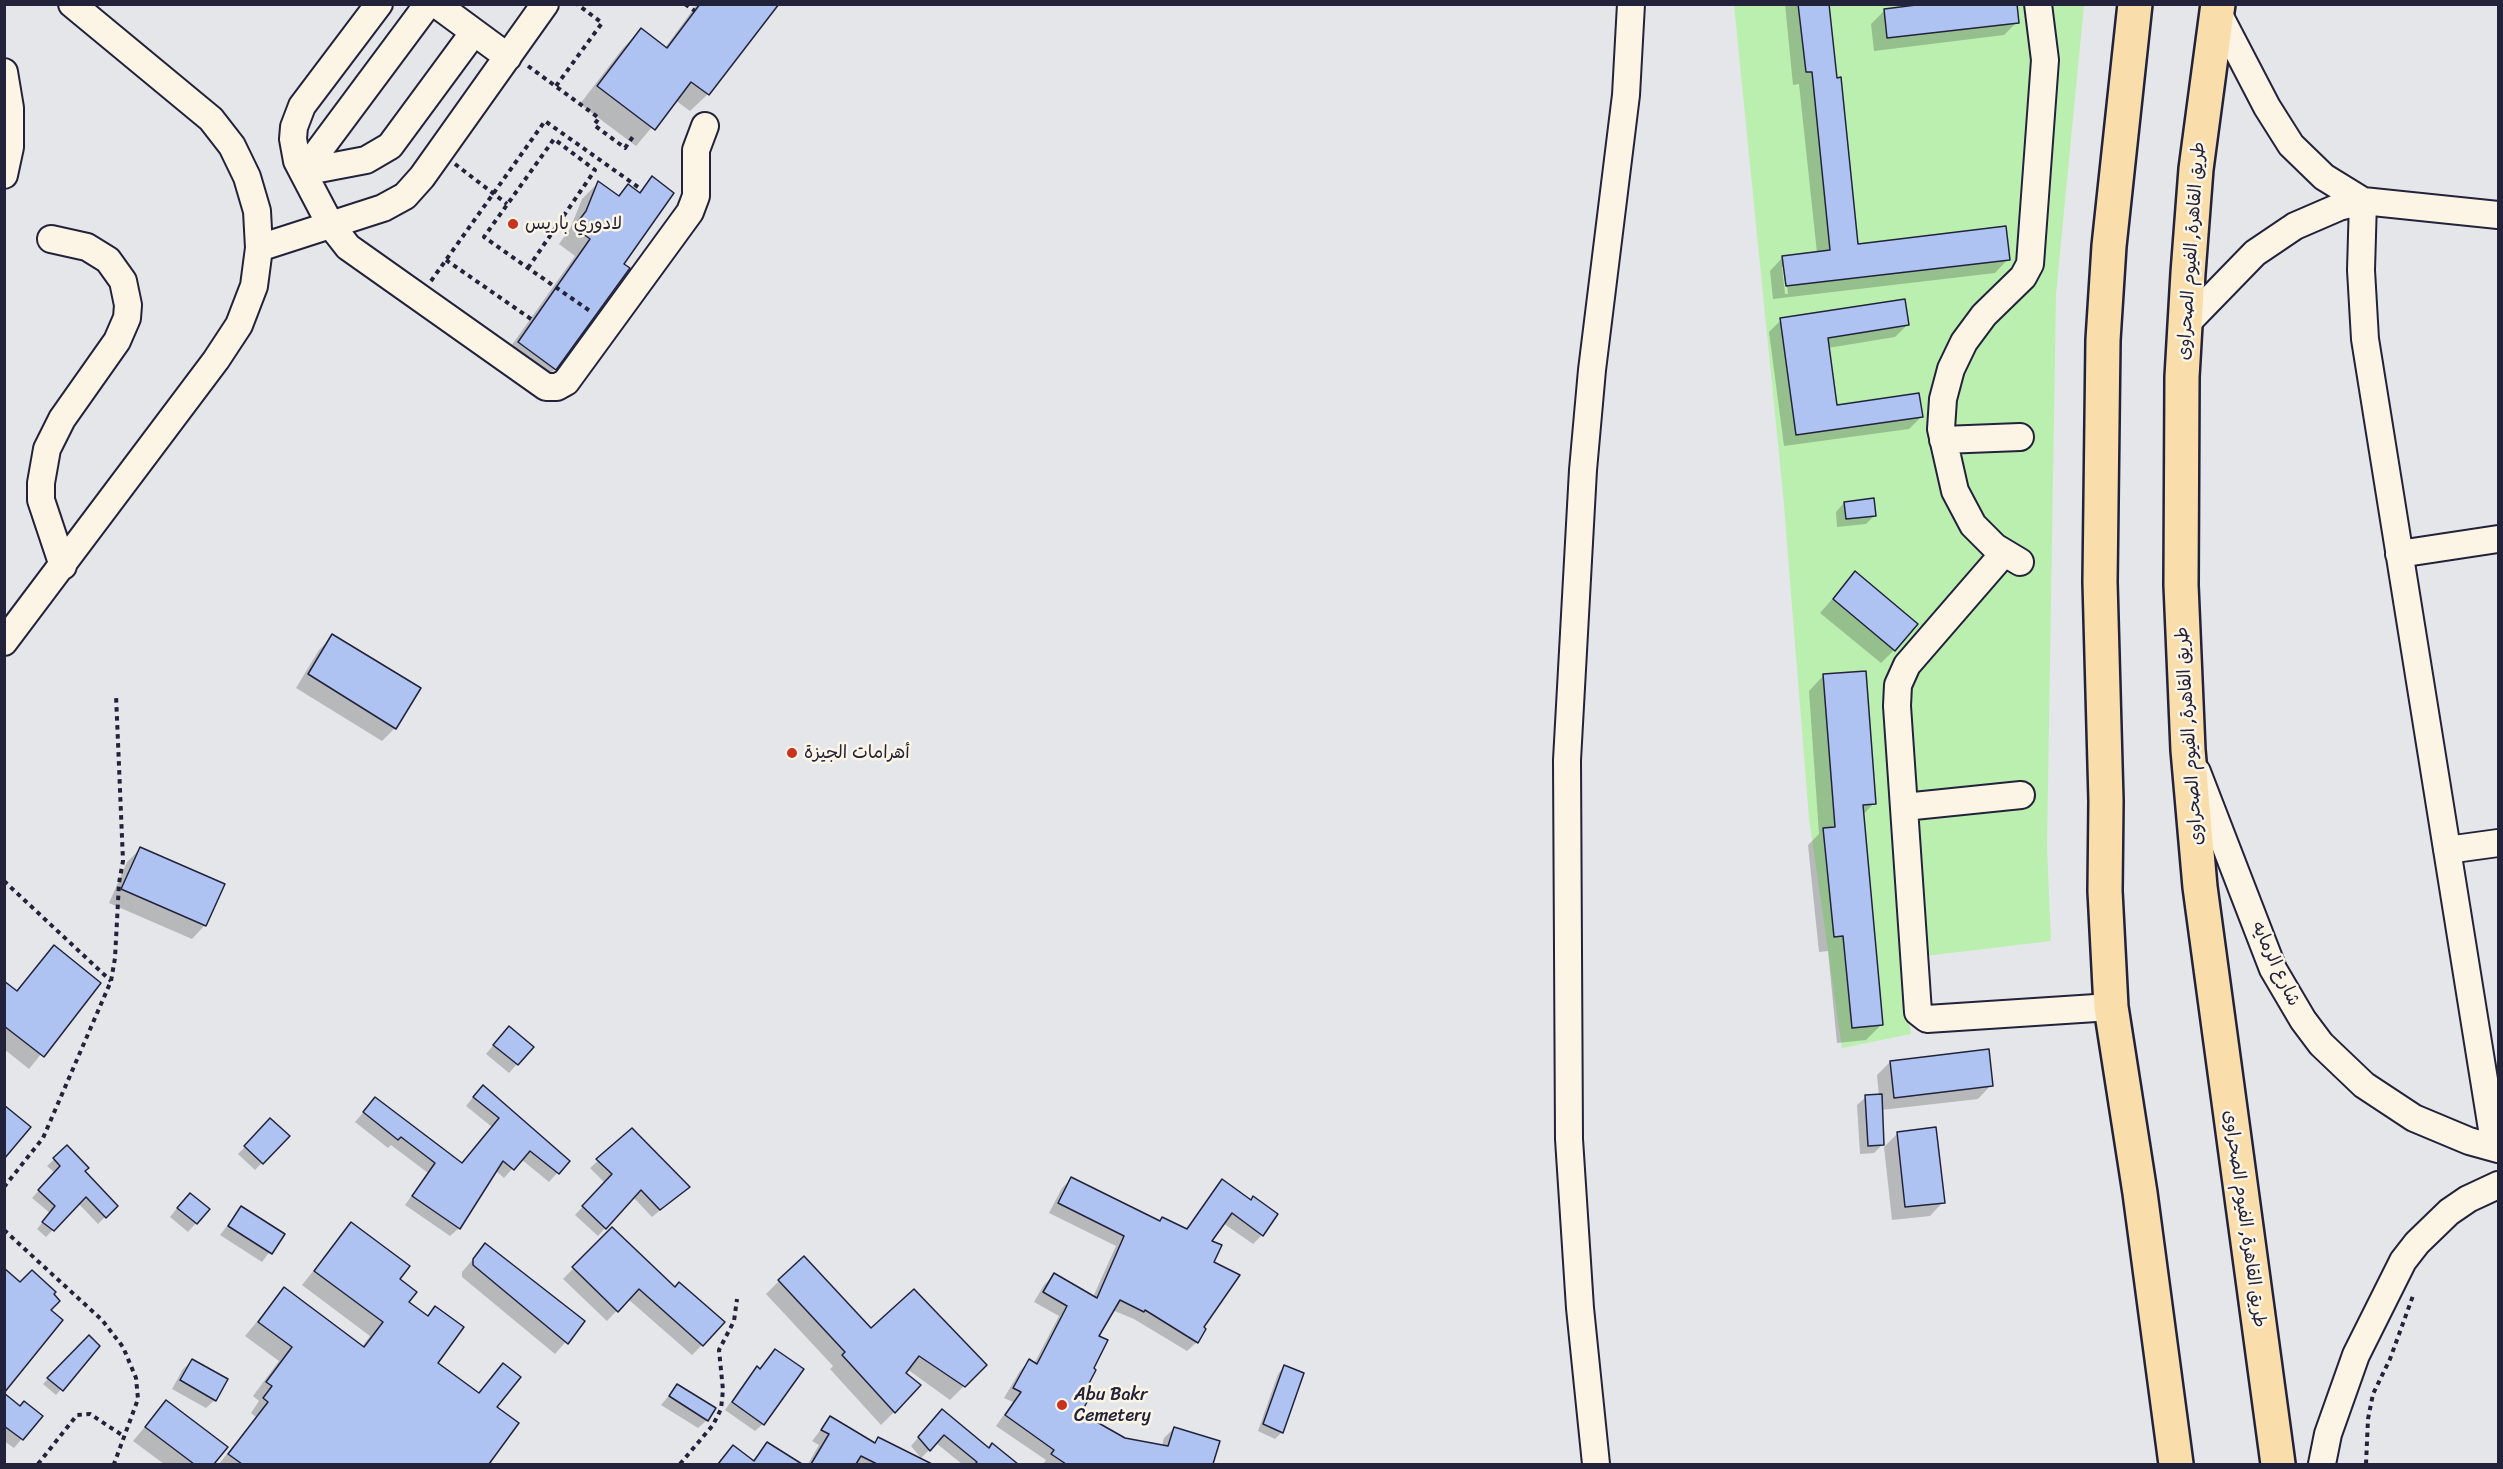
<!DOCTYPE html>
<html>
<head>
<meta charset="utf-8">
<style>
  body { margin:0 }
  #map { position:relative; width:2503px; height:1469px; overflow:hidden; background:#e5e6e9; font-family:Sriracha,sans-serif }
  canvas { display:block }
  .frame { position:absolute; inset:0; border:6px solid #22223b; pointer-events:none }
</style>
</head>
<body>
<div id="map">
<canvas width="2503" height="1469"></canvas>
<div class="frame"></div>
</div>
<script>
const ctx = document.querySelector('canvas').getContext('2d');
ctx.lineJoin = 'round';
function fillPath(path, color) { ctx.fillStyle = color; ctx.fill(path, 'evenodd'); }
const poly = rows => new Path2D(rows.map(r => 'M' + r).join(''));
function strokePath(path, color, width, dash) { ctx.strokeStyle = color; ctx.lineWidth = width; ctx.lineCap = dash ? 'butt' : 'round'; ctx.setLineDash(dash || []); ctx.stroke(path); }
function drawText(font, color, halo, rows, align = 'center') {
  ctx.font = font + ' Sriracha,"Playpen Sans Arabic",sans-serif'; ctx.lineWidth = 5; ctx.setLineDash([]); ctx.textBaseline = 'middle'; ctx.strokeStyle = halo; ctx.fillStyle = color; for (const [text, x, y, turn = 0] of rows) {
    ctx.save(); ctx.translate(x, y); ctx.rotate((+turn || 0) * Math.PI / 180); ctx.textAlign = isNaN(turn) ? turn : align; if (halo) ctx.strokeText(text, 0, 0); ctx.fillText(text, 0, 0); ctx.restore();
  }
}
const green = poly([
  [1734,5,2084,5,2056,294,2047,847,2051,941,1900,959,1911,1034,1842,1048,1809,818,1783,494]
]);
const shadow = poly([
  [697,4,778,4,708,94,690,111,675,100,636,146,580,104,623,48,641,30,665,48],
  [1785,4,1828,4,1857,246,2008,259,1995,273,1773,299,1770,271,1783,257,1817,253,1799,84,1793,85],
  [1782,267,1785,267,1788,294,1785,294],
  [1884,11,2017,22,2004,35,1874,51,1871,24],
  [652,178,622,264,555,369,539,385,502,359,575,256,559,244,570,229,582,199,598,183,617,197,628,186,638,193],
  [1781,320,1908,324,1895,337,1828,348,1836,406,1921,417,1909,429,1784,446,1769,332],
  [1844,503,1875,515,1866,524,1837,527,1836,512],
  [1855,573,1894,650,1881,663,1820,613],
  [333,636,395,728,382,741,296,688,319,650],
  [1824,675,1874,803,1863,815,1882,1024,1866,1040,1837,1043,1828,951,1819,952,1808,845,1819,834,1809,691],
  [140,849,205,925,192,939,109,903,127,862],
  [54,947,99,983,29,1069,4,1049,4,990,15,992],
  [500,1037,517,1064,509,1073,486,1054],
  [1890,1062,1991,1085,1978,1099,1881,1110,1883,1144,1874,1153,1860,1154,1857,1105,1866,1097,1879,1096,1877,1075],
  [474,1096,568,1161,549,1182,521,1159,504,1178,495,1170,459,1228,450,1236,405,1205,428,1173,391,1145,388,1148,355,1122,375,1099,461,1164,492,1127,466,1106],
  [271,1120,288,1136,255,1170,238,1154],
  [632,1130,688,1187,652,1217,633,1197,598,1236,575,1215,605,1183,590,1168],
  [1897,1134,1943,1202,1930,1216,1892,1220,1884,1147],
  [67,1147,83,1171,116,1206,98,1224,78,1203,46,1237,37,1229,50,1213,32,1198,55,1173,47,1166],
  [1071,1179,1159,1222,1185,1230,1222,1181,1262,1235,1253,1244,1223,1223,1210,1241,1212,1263,1202,1328,1197,1342,1187,1351,1134,1319,1112,1310,1097,1337,1083,1392,1079,1414,1125,1439,1162,1446,1164,1438,1174,1428,1213,1457,1206,1464,1043,1464,1046,1460,996,1426,1013,1402,1004,1398,1020,1371,1029,1361,1034,1364,1059,1316,1034,1302,1044,1285,1054,1275,1093,1297,1116,1246,1049,1213,1062,1188],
  [181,1203,196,1223,188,1232,170,1217],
  [241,1208,283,1234,262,1262,220,1235],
  [351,1224,398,1280,407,1303,427,1317,436,1308,436,1363,477,1394,503,1365,494,1407,489,1461,494,1464,219,1464,256,1417,251,1413,259,1401,253,1396,279,1361,245,1336,284,1289,362,1347,370,1336,302,1285],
  [612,1229,675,1289,702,1345,692,1355,628,1299,607,1321,563,1279],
  [485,1245,583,1322,555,1354,462,1277,462,1272],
  [779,1281,871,1330,985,1365,950,1400,907,1369,894,1412,881,1425,830,1369,833,1366,766,1294],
  [89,1337,98,1346,56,1395,43,1384],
  [775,1351,763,1424,755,1431,725,1410,749,1376,759,1370],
  [192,1361,215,1400,206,1408,172,1389,183,1369],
  [1284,1367,1282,1432,1275,1439,1258,1431,1278,1374],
  [677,1386,707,1420,698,1428,661,1405],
  [4,1395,20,1408,41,1416,14,1448,4,1441],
  [166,1402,226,1448,213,1464,164,1464,133,1441],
  [830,1418,874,1444,879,1439,919,1464,808,1464,819,1445,812,1441],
  [934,1419,988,1449,992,1445,1015,1464,962,1464,936,1443,921,1458,911,1446],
  [767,1444,799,1464,717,1464,733,1447,752,1461]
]);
const building = poly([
  [700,4,779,4,709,95,691,82,655,130,597,86,641,28,667,48,700,4],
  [1798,4,1829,4,1837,78,1841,77,1858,244,2006,226,2010,260,1786,286,1782,256,1830,250,1812,72,1806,72,1798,4],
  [1924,4,2017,4,2019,23,1887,38,1884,9,1924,4],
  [652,176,674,193,624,264,630,268,556,370,518,342,590,239,574,227,586,211,598,181,619,196,628,184,640,193,652,176],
  [1905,299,1909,325,1828,338,1837,405,1919,393,1923,417,1796,435,1780,318,1905,299],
  [1874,498,1876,516,1846,519,1844,502,1874,498],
  [1855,571,1918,624,1895,651,1833,599,1855,571],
  [332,634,421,688,396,729,308,674,332,634],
  [1866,671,1876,804,1863,805,1883,1025,1852,1028,1843,936,1834,937,1823,828,1835,827,1823,674,1866,671],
  [140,847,225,884,206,926,121,889,140,847],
  [54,945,101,983,44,1057,4,1026,4,981,17,991,54,945],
  [509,1026,534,1047,518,1065,493,1045,509,1026],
  [1989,1049,1993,1086,1894,1098,1890,1061,1989,1049],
  [483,1085,570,1161,559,1174,530,1151,514,1170,503,1161,460,1229,412,1196,435,1163,401,1137,398,1140,363,1112,375,1097,462,1163,499,1118,473,1097,483,1085],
  [1882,1094,1884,1145,1868,1146,1865,1095,1882,1094],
  [4,1105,31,1127,4,1159,4,1105],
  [270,1118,290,1136,263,1164,244,1146,270,1118],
  [1936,1127,1945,1203,1905,1207,1897,1132,1936,1127],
  [632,1128,690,1187,660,1210,641,1190,606,1229,582,1206,612,1174,596,1159,632,1128],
  [67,1145,89,1168,85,1171,118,1206,106,1218,86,1197,54,1231,42,1222,55,1206,38,1190,60,1166,53,1158,67,1145],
  [1071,1177,1160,1221,1162,1217,1187,1229,1222,1179,1251,1200,1253,1196,1278,1214,1263,1236,1232,1213,1212,1241,1222,1245,1214,1262,1240,1275,1204,1327,1206,1329,1198,1343,1145,1310,1144,1312,1120,1300,1099,1336,1108,1340,1094,1368,1096,1370,1085,1391,1091,1395,1081,1413,1125,1438,1168,1446,1174,1427,1220,1441,1213,1464,1066,1464,1051,1454,1054,1450,1005,1415,1021,1392,1013,1388,1029,1359,1037,1364,1067,1306,1043,1292,1054,1273,1097,1298,1124,1236,1058,1203,1071,1177],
  [190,1193,210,1209,197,1224,177,1208,190,1193],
  [241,1206,285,1234,272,1254,228,1226,241,1206],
  [351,1222,410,1266,400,1279,417,1292,409,1302,428,1316,435,1306,464,1327,438,1363,479,1393,503,1363,521,1377,497,1407,519,1423,489,1464,242,1464,228,1454,268,1402,263,1398,272,1386,266,1382,292,1347,258,1322,284,1287,364,1347,383,1322,314,1271,351,1222],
  [612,1227,675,1287,679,1282,725,1322,703,1346,639,1289,618,1312,572,1267,612,1227],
  [485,1243,585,1321,568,1344,473,1265,473,1259,485,1243],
  [804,1256,871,1328,914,1289,987,1365,965,1387,919,1356,906,1373,921,1385,895,1413,842,1355,845,1352,778,1280,804,1256],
  [4,1268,20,1282,32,1270,56,1292,54,1294,60,1301,51,1310,63,1320,4,1393,4,1268],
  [89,1335,100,1346,63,1391,47,1378,89,1335],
  [775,1349,804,1369,764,1425,732,1402,757,1366,760,1369,775,1349],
  [192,1359,228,1379,216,1401,180,1380,192,1359],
  [1284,1365,1304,1373,1283,1433,1263,1424,1284,1365],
  [677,1384,716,1408,708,1421,669,1396,677,1384],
  [4,1393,20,1406,24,1401,43,1416,23,1440,4,1426,4,1393],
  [166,1400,228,1447,214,1464,194,1464,145,1427,166,1400],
  [942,1409,989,1448,992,1443,1018,1464,975,1464,977,1462,944,1435,930,1451,918,1437,942,1409],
  [830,1416,875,1443,878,1437,932,1464,877,1464,861,1456,856,1464,811,1464,829,1434,821,1430,830,1416],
  [767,1442,802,1464,718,1464,733,1445,754,1461,767,1442]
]);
const path = poly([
  [685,4,695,11],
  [528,66,599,118,594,125,625,148,634,135],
  [556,86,602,23,577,4],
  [455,164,507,204],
  [446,260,531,319],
  [528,268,595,170,554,139,484,237,528,268,590,311],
  [431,281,545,121,638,187],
  [4,881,111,981],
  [4,1187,43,1138,111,981,115,958,119,883,123,861,116,695],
  [4,1230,102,1320,123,1347,136,1378,138,1399,114,1464],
  [38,1464,77,1415,90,1414,122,1435],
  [680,1464,713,1425,721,1409,723,1390,719,1350,734,1321,737,1299],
  [2366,1464,2368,1419,2373,1394,2390,1359,2414,1293]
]);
const minor = poly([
  [379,4,302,106,294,127,293,139,297,161,330,224,348,247,546,387,557,387,566,382,690,212,696,196,696,150,705,126],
  [436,4,508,57],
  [2217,11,2267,107,2291,145,2324,177,2363,201],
  [4,72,10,108,10,147,4,175],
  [303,172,366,160,390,146,474,32],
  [303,172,428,4],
  [2363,201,2361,270,2365,339,2495,1148],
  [51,239,87,247,108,260,123,281,128,305,127,318,117,341,62,419,47,449,41,483,41,500,63,566],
  [259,248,383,208,405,196,422,177,545,4],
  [2185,325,2255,253,2295,226,2339,207,2363,201,2498,215],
  [1943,440,2020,437],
  [2004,553,1907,665,1898,685,1897,706,1918,1012,1927,1019,2111,1007],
  [2399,554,2498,539],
  [2020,562,1995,547,1973,525,1955,491,1941,429,1943,399,1951,369,1964,342,1984,315,2023,277,2030,264,2045,60,2038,4],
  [4,642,216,360,239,325,254,286,259,248,257,211,247,177,232,146,211,119,72,4],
  [2197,772,2273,969,2303,1020,2321,1044,2364,1085,2414,1118,2469,1141,2498,1149],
  [1904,807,2021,795],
  [2447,850,2498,843],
  [1596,1464,1580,1308,1569,1139,1567,760,1583,470,1592,370,1626,95,1631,4],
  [2322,1464,2328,1434,2356,1355,2403,1261,2417,1243,2449,1212,2468,1199,2498,1185]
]);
const highway = poly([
  [2135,4,2109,246,2103,340,2100,582,2106,801,2105,891,2111,1007,2140,1193,2176,1464],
  [2218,4,2196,169,2188,273,2182,377,2181,585,2188,750,2200,887,2278,1464]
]);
const markers = [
  [513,224,6,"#c8321e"],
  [792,753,6,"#c8321e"],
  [1062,1405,6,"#c8321e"]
];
const poiNames = [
  ["لادوري باريس",525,224],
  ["أهرامات الجيزة",804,753],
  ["Abu Bakr",1074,1395],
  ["Cemetery",1074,1416]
];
const streetNames = [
  ["طريق القاهرة, الفيوم الصحراوى",2192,251,-86],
  ["طريق القاهرة, الفيوم الصحراوى",2190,736,-94],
  ["شارع الرمايه",2275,964,65],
  ["طريق القاهرة, الفيوم الصحراوى",2244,1219,82]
];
fillPath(green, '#bbefaf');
fillPath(shadow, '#0003');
fillPath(building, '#aec3f2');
strokePath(building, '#22223b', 1.5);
strokePath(minor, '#22223b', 30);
strokePath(highway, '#22223b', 38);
strokePath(path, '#22223b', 4, [4.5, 4.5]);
strokePath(minor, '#fcf5e5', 26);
strokePath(highway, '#f9deab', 33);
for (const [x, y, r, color] of markers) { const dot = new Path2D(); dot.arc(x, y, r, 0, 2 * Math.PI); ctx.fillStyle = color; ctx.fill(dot); strokePath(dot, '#fcf5e5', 2); }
drawText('18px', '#22223b', '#fcf5e5', poiNames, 'left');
drawText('18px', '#22223b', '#fcf5e5', streetNames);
</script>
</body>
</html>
